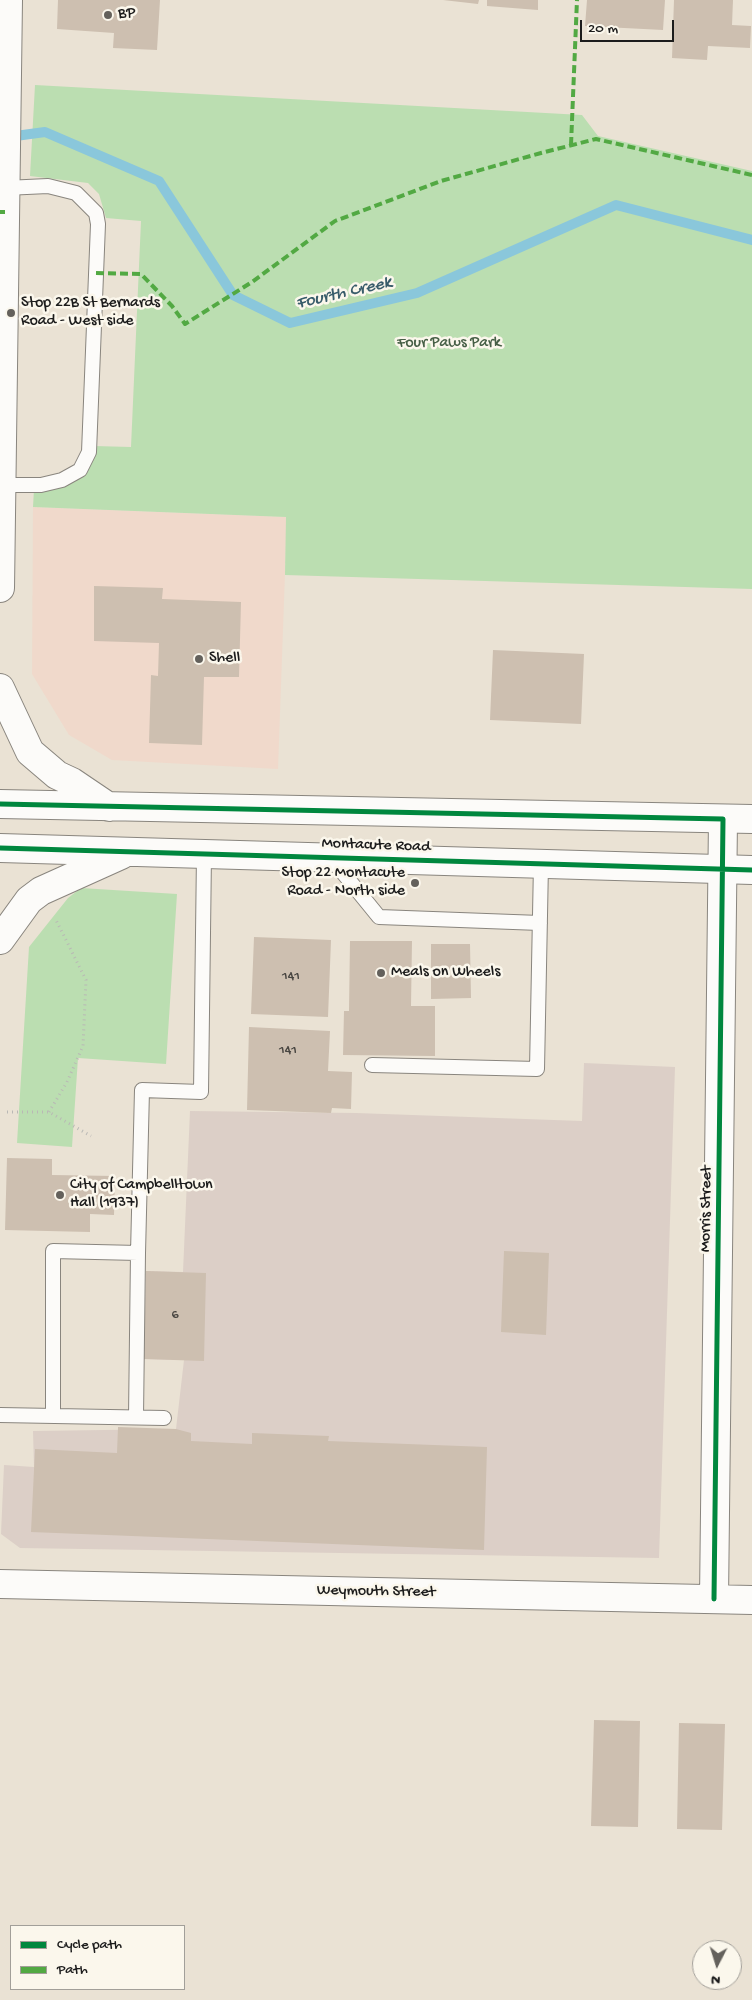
<!DOCTYPE html>
<html>
<head>
<meta charset="utf-8">
<style>
  body { margin:0 }
  #map { position:relative; width:752px; height:2000px; overflow:hidden; background:#eae2d4; font-family:"Gochi Hand",sans-serif }
  canvas { display:block }
  .legend { position:absolute; left:10px; top:1925px; width:175px; height:65px; box-sizing:border-box; background:#fbf7ec; border:1px solid #a29f99; margin:0; padding:6px 9px; list-style:none; font-size:15px; color:#1c1c1c }
  .legend li { display:flex; align-items:center; gap:10px; height:25px }
  .legend b { width:25px; border:1px solid #a29f99 }
  .north { position:absolute; left:692px; top:1940px; width:50px; height:50px; box-sizing:border-box; background:#fbf7ec; border:1px solid #a29f99; border-radius:50%; rotate:185deg; font-size:14px; font-weight:700; line-height:20px; text-align:center; color:#1c1c1c }
  .north::after { content:''; display:block; margin:auto; width:18px; height:22px; background:#64615c; clip-path:polygon(50% 0,100% 100%,50% 72%,0 100%) }
  .scale { position:absolute; left:580px; top:20px; width:94px; height:22px; box-sizing:border-box; border:2px solid #1c1c1c; border-top:0; padding-left:6px; font-size:15px; line-height:18px; white-space:nowrap; color:#1c1c1c; -webkit-text-stroke:4px #fbf7ec; paint-order:stroke }
</style>
</head>
<body>
<div id="map">
<canvas width="752" height="2000"></canvas>
<ul class="legend">
<li><b style="height:6px;background:#00873e"></b>Cycle path</li>
<li><b style="height:6px;background:#52a943"></b>Path</li>
</ul>
<div class="north">N</div>
<div class="scale">20 m</div>
</div>
<script>
const ctx = document.querySelector('canvas').getContext('2d');
ctx.lineJoin = 'round';
function fillPath(path, color) { ctx.fillStyle = color; ctx.fill(path, 'evenodd'); }
const poly = rows => new Path2D(rows.map(r => 'M' + r).join(''));
function strokePath(path, color, width, dash) { ctx.strokeStyle = color; ctx.lineWidth = width; ctx.lineCap = dash ? 'butt' : 'round'; ctx.setLineDash(dash || []); ctx.stroke(path); }
function drawText(font, color, halo, rows, align = 'center') {
  ctx.font = font + ' "Gochi Hand",sans-serif'; ctx.lineWidth = 5; ctx.setLineDash([]); ctx.textBaseline = 'middle'; ctx.strokeStyle = halo; ctx.fillStyle = color; for (const [text, x, y, turn = 0] of rows) {
    ctx.save(); ctx.translate(x, y); ctx.rotate((+turn || 0) * Math.PI / 180); ctx.textAlign = isNaN(turn) ? turn : align; if (halo) ctx.strokeText(text, 0, 0); ctx.fillText(text, 0, 0); ctx.restore();
  }
}
const built = poly([
  [33,507,287,517,278,769,112,760,69,735,32,674]
]);
const industrial = poly([
  [584,1063,675,1067,659,1558,20,1548,1,1534,4,1465,34,1467,33,1431,176,1429,184,1360,144,1359,146,1271,183,1272,190,1111,356,1113,582,1121]
]);
const green = poly([
  [35,85,582,115,598,136,752,171,752,589,285,575,286,517,33,507,34,489,65,484,94,446,131,447,141,221,106,218,99,194,88,183,30,176],
  [81,888,177,894,166,1064,78,1058,72,1147,17,1143,29,947,68,898]
]);
const stream = poly([
  [8,137,45,132,159,181,233,295,290,323,417,293,616,205,752,240]
]);
const building = poly([
  [58,0,160,0,157,50,113,48,114,33,57,29],
  [443,0,479,0,478,4],
  [487,0,538,0,538,10,487,6],
  [587,0,665,0,663,30,585,26],
  [674,0,733,0,732,25,751,26,750,48,708,46,707,60,672,58],
  [94,586,163,588,162,599,241,602,239,677,204,677,202,745,149,743,151,675,158,676,159,643,94,641],
  [493,650,584,654,581,724,490,720],
  [254,937,331,940,328,1017,251,1014],
  [350,941,412,941,411,1006,435,1006,435,1056,343,1055,344,1011,349,1011],
  [431,944,470,944,471,998,431,999],
  [249,1027,330,1031,328,1071,352,1072,351,1109,332,1108,331,1113,247,1110],
  [7,1158,52,1159,52,1175,115,1176,114,1215,90,1214,90,1232,5,1230],
  [504,1251,549,1253,546,1335,501,1332],
  [146,1271,206,1273,204,1361,144,1359],
  [118,1427,176,1429,191,1433,191,1441,252,1444,252,1433,329,1436,328,1441,487,1447,484,1550,31,1532,35,1449,117,1453],
  [594,1720,640,1721,638,1827,591,1826],
  [679,1723,725,1724,722,1830,677,1829]
]);
const path = poly([
  [7,1112,49,1112,91,1136],
  [49,1112,67,1082,83,1046,86,980,55,918]
]);
const lane = poly([
  [1,485,41,485,62,480,80,470,89,452,98,224,96,213,76,193,48,186,5,188],
  [331,858,379,917,540,923],
  [372,1065,537,1069,541,864],
  [138,1253,142,1090,201,1092,204,854],
  [0,1415,164,1418],
  [53,1416,53,1251,138,1253,136,1417]
]);
const street = poly([
  [0,1584,752,1600],
  [714,1599,723,819]
]);
const secondary = poly([
  [0,588,8,0],
  [0,688,30,752,57,775,72,782,109,807],
  [0,804,752,819],
  [0,848,752,870],
  [0,940,29,900,41,891,121,855]
]);
const quiet = poly([
  [571,145,577,0],
  [0,212,5,212],
  [96,273,141,274,172,306,185,324,252,282,335,221,441,181,541,153,596,139,752,175]
]);
const cycleway = poly([
  [0,804,723,819,714,1599],
  [0,848,752,870]
]);
const markers = [
  [108,15,5,"#64615c"],
  [11,313,5,"#64615c"],
  [199,659,5,"#64615c"],
  [415,883,5,"#64615c"],
  [381,973,5,"#64615c"],
  [60,1195,5,"#64615c"]
];
const numberNames = [
  ["141",291,977],
  ["141",288,1051],
  ["6",175,1316]
];
const poiNames = [
  ["BP",118,15],
  ["Stop 22B St Bernards",21,304],
  ["Road - West side",21,322],
  ["Shell",209,659],
  ["Stop 22 Montacute",405,874,"right"],
  ["Road - North side",405,892,"right"],
  ["Meals on Wheels",391,973],
  ["City of Campbelltown",70,1186],
  ["Hall (1937)",70,1204]
];
const parkNames = [
  ["Four Paws Park",449,344]
];
const streetNames = [
  ["Montacute Road",376,846,2],
  ["Morris Street",707,1209,-89],
  ["Weymouth Street",376,1592,1]
];
const waterNames = [
  ["Fourth Creek",344,294,-13]
];
fillPath(built, '#f0d9cb');
fillPath(industrial, '#dccfc7');
fillPath(green, '#bbdeb1');
strokePath(stream, '#8ac7db', 10);
fillPath(building, '#cdbfb0');
strokePath(lane, '#89857e', 16);
strokePath(street, '#89857e', 30);
strokePath(secondary, '#89857e', 30);
strokePath(path, '#b9b8b5', 3, [1, 4]);
strokePath(lane, '#fcfbf9', 14);
strokePath(street, '#fcfbf9', 28);
strokePath(secondary, '#fcfbf9', 28);
strokePath(quiet, '#52a943', 4, [8, 4]);
strokePath(cycleway, '#00873e', 5);
for (const [x, y, r, color] of markers) { const dot = new Path2D(); dot.arc(x, y, r, 0, 2 * Math.PI); ctx.fillStyle = color; ctx.fill(dot); strokePath(dot, '#fbf7ec', 2); }
drawText('14px', '#484541', null, numberNames);
drawText('16px', '#1c1c1c', '#fbf7ec', poiNames, 'left');
drawText('16px', '#465f46', '#fbf7ec', parkNames);
drawText('16px', '#1c1c1c', '#fbf7ec', streetNames);
drawText('italic 18px', '#385c6a', '#fbf7ec', waterNames);
</script>
</body>
</html>
